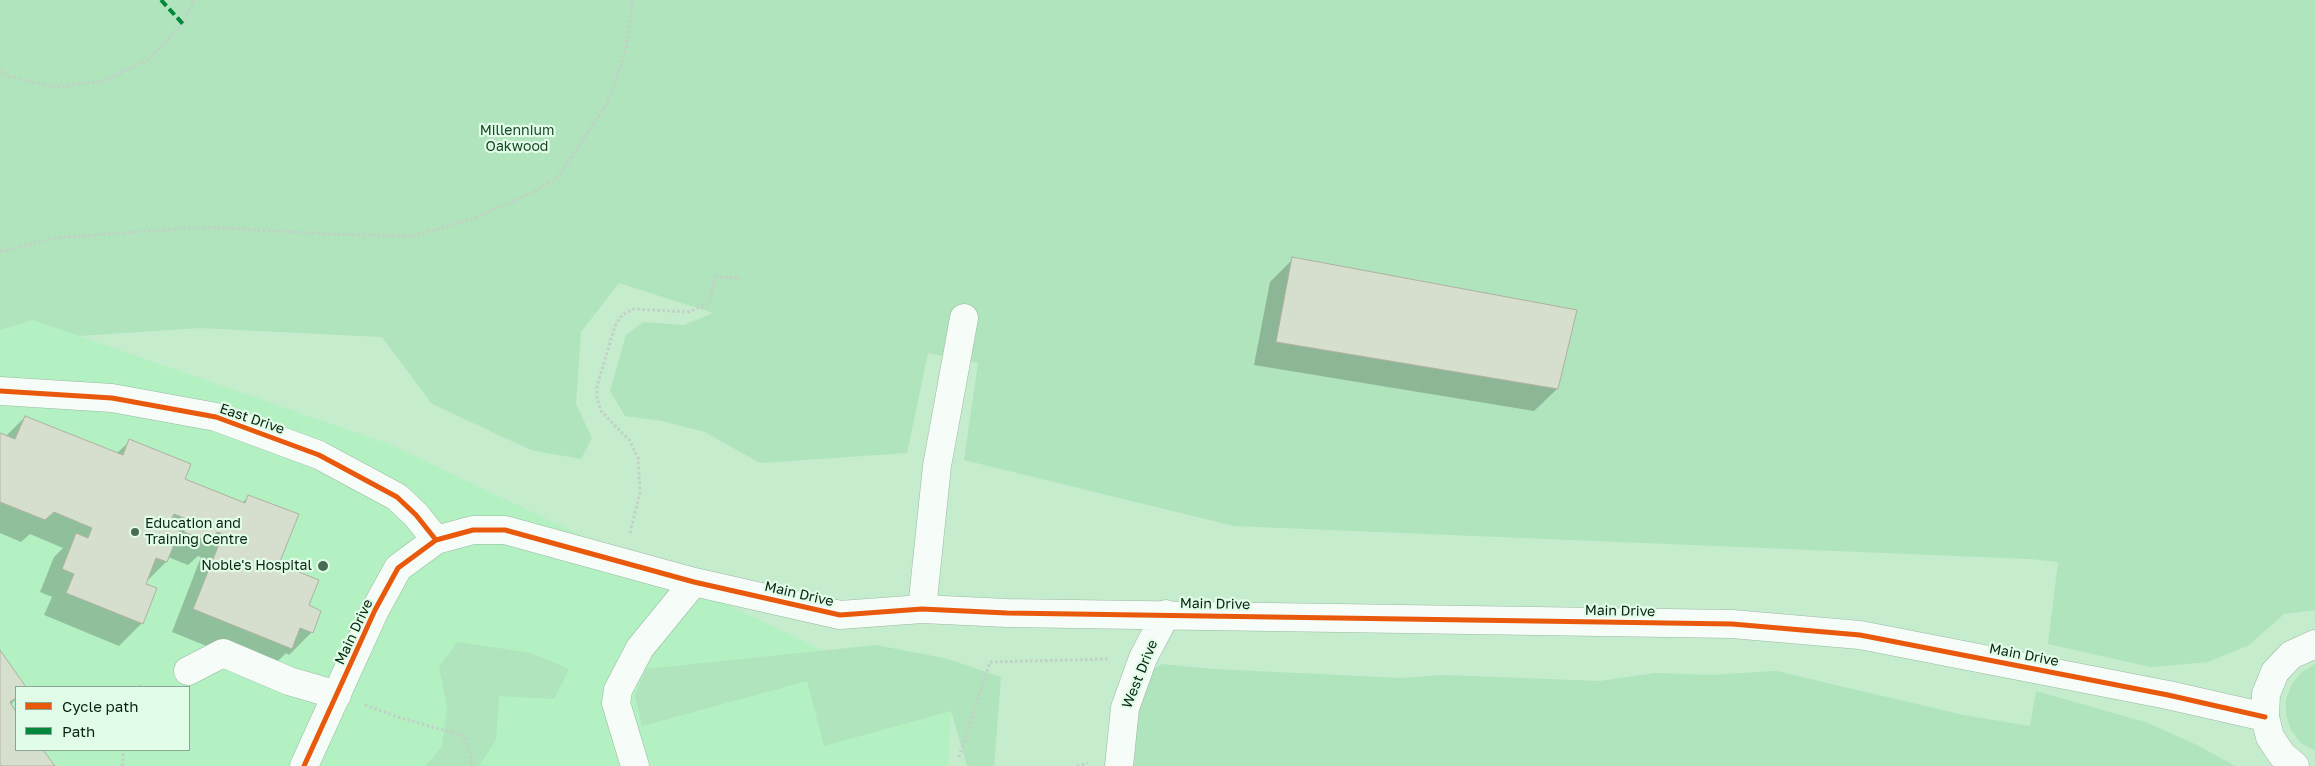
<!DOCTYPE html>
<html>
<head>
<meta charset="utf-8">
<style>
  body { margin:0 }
  #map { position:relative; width:2315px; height:766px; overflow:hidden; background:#c4eccd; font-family:"Golos Text",sans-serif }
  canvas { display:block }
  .legend { position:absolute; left:15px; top:686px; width:175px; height:65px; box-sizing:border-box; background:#e1fde7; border:1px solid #8aa792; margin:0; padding:6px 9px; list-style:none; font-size:15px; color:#082512 }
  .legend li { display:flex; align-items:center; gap:10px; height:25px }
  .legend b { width:25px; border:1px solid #8aa792 }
</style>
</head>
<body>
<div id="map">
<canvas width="2315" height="766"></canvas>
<ul class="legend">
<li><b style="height:6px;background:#e8590c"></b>Cycle path</li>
<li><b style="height:6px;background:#00873e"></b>Path</li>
</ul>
</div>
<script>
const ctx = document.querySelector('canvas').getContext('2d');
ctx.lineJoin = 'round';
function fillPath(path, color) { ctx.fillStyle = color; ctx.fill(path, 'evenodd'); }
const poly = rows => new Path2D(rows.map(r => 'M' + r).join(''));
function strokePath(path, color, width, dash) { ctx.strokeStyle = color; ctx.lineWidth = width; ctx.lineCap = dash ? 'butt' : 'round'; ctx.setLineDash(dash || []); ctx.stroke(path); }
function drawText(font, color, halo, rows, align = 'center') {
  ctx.font = font + ' "Golos Text",sans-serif'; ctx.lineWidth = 4.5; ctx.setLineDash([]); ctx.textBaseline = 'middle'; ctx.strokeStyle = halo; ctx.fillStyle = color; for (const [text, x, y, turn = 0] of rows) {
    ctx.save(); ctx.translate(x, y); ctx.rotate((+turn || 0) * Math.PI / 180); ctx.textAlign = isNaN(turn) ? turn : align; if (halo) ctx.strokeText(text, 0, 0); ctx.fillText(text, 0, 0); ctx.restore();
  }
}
const built = poly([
  [33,320,389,444,951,711,948,766,0,766,0,330],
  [16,687,189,687,189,750,16,750]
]);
const green = poly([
  [0,0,2315,0,2315,610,2284,614,2249,645,2208,662,2151,667,2048,644,2058,562,2030,559,1234,526,964,460,978,363,928,353,907,453,760,463,705,432,662,421,625,416,610,391,626,335,643,322,684,325,713,313,619,283,581,332,576,404,592,438,581,459,531,450,432,404,382,337,199,328,79,336,33,320,0,330],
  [457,642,531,653,569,669,554,699,499,696,496,740,479,766,425,766,442,747,447,707,439,667],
  [876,645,948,659,1001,677,994,766,967,766,951,711,824,746,807,681,642,726,635,695,646,669],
  [1161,664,1213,669,1400,678,1444,675,1600,681,1655,673,1710,675,1776,671,1963,715,2030,726,2036,691,2148,723,2197,745,2235,766,1127,766,1135,703,1148,674],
  [2315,664,2315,751,2301,743,2291,730,2286,715,2286,699,2292,684,2302,672]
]);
const shadow = poly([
  [1293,259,1557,389,1534,411,1254,365,1270,282],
  [25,417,117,453,130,441,183,480,242,503,249,496,277,565,307,606,312,632,289,655,286,653,268,671,172,632,201,557,198,556,188,565,168,557,166,562,145,583,142,623,119,646,44,615,52,597,40,592,54,557,63,548,30,534,21,542,0,533,0,435,5,437],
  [0,652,25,687,16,687,16,699,10,705,16,714,16,750,42,750,53,766,0,766]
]);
const building = poly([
  [1292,257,1577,310,1558,389,1276,342,1292,257],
  [25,416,123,455,129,439,191,464,185,479,245,503,248,495,299,514,279,564,319,580,309,605,321,611,313,633,300,628,292,649,193,609,223,534,217,532,212,543,184,532,189,520,174,514,171,521,182,525,167,562,156,558,146,584,157,588,143,624,66,593,74,574,62,569,76,533,88,538,92,528,54,512,45,520,0,502,0,433,15,439,25,416],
  [0,650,26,687,16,687,16,698,10,702,16,712,16,750,43,750,55,766,0,766,0,650]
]);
const path = poly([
  [0,71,7,76,55,87,104,81,149,59,183,24,194,0],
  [0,252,54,238,205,227,329,234,413,236,475,218,527,195,557,178,608,102,625,54,633,0],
  [630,533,640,492,638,458,630,441,601,411,597,398,597,386,615,326,622,315,633,309,688,312,709,303,715,277,741,278],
  [139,687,140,684],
  [365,705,398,717,463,736,470,751,472,766],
  [959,757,990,662,1110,659],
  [122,766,124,750],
  [1077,766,1088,763]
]);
const minor = poly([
  [0,391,112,398,216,417,319,455,397,497,416,515,436,540],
  [922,609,937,466,964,318],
  [188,671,223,653,289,681,337,695],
  [304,766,375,610,398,568,436,540,473,530,505,530,694,582,840,615,922,609,1007,613,1732,624,1860,635,2168,695,2265,717],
  [635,766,616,703,618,690,640,648,694,582],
  [1119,766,1125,708,1143,658,1166,614]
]);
const major = poly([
  [2295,766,2282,755,2270,737,2265,717,2266,694,2275,672,2291,655,2315,644]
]);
const quiet = poly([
  [161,0,183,24]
]);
const cycleway = poly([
  [0,391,112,398,216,417,319,455,397,497,416,515,436,540],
  [304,766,375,610,398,568,436,540,473,530,505,530,694,582,840,615,922,609,1007,613,1732,624,1860,635,2168,695,2265,717]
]);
const markers = [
  [135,532,5,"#4a6b53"],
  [323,566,6,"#4a6b53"]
];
const parkNames = [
  ["Millennium",517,131],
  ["Oakwood",517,147]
];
const streetNames = [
  ["East Drive",252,419,19],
  ["Main Drive",799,594,13],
  ["Main Drive",1215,604,1],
  ["Main Drive",1620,611,1],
  ["Main Drive",354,632,-65],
  ["Main Drive",2024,655,11],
  ["West Drive",1140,674,-68]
];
const poiNames = [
  ["Education and",145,524],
  ["Training Centre",145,540],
  ["Noble's Hospital",312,566,"right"]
];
fillPath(built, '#b3f1c2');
fillPath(green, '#afe4bc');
fillPath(shadow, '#0003');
fillPath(building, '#d6dece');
strokePath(building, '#afb2a2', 1);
strokePath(minor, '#9ab9a2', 29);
strokePath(major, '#9ab9a2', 29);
strokePath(path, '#c3d0c7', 3, [2.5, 2.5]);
strokePath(minor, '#f6fcf8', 28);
strokePath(major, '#f6fcf8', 28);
strokePath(quiet, '#00873e', 4, [8, 4]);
strokePath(cycleway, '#e8590c', 5);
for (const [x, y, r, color] of markers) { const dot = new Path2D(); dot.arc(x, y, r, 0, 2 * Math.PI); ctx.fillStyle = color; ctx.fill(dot); strokePath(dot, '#e1fde7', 2); }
drawText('14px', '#184727', '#e1fde7', parkNames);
drawText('14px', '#082512', '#e1fde7', streetNames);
drawText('14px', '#082512', '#e1fde7', poiNames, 'left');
</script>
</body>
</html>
